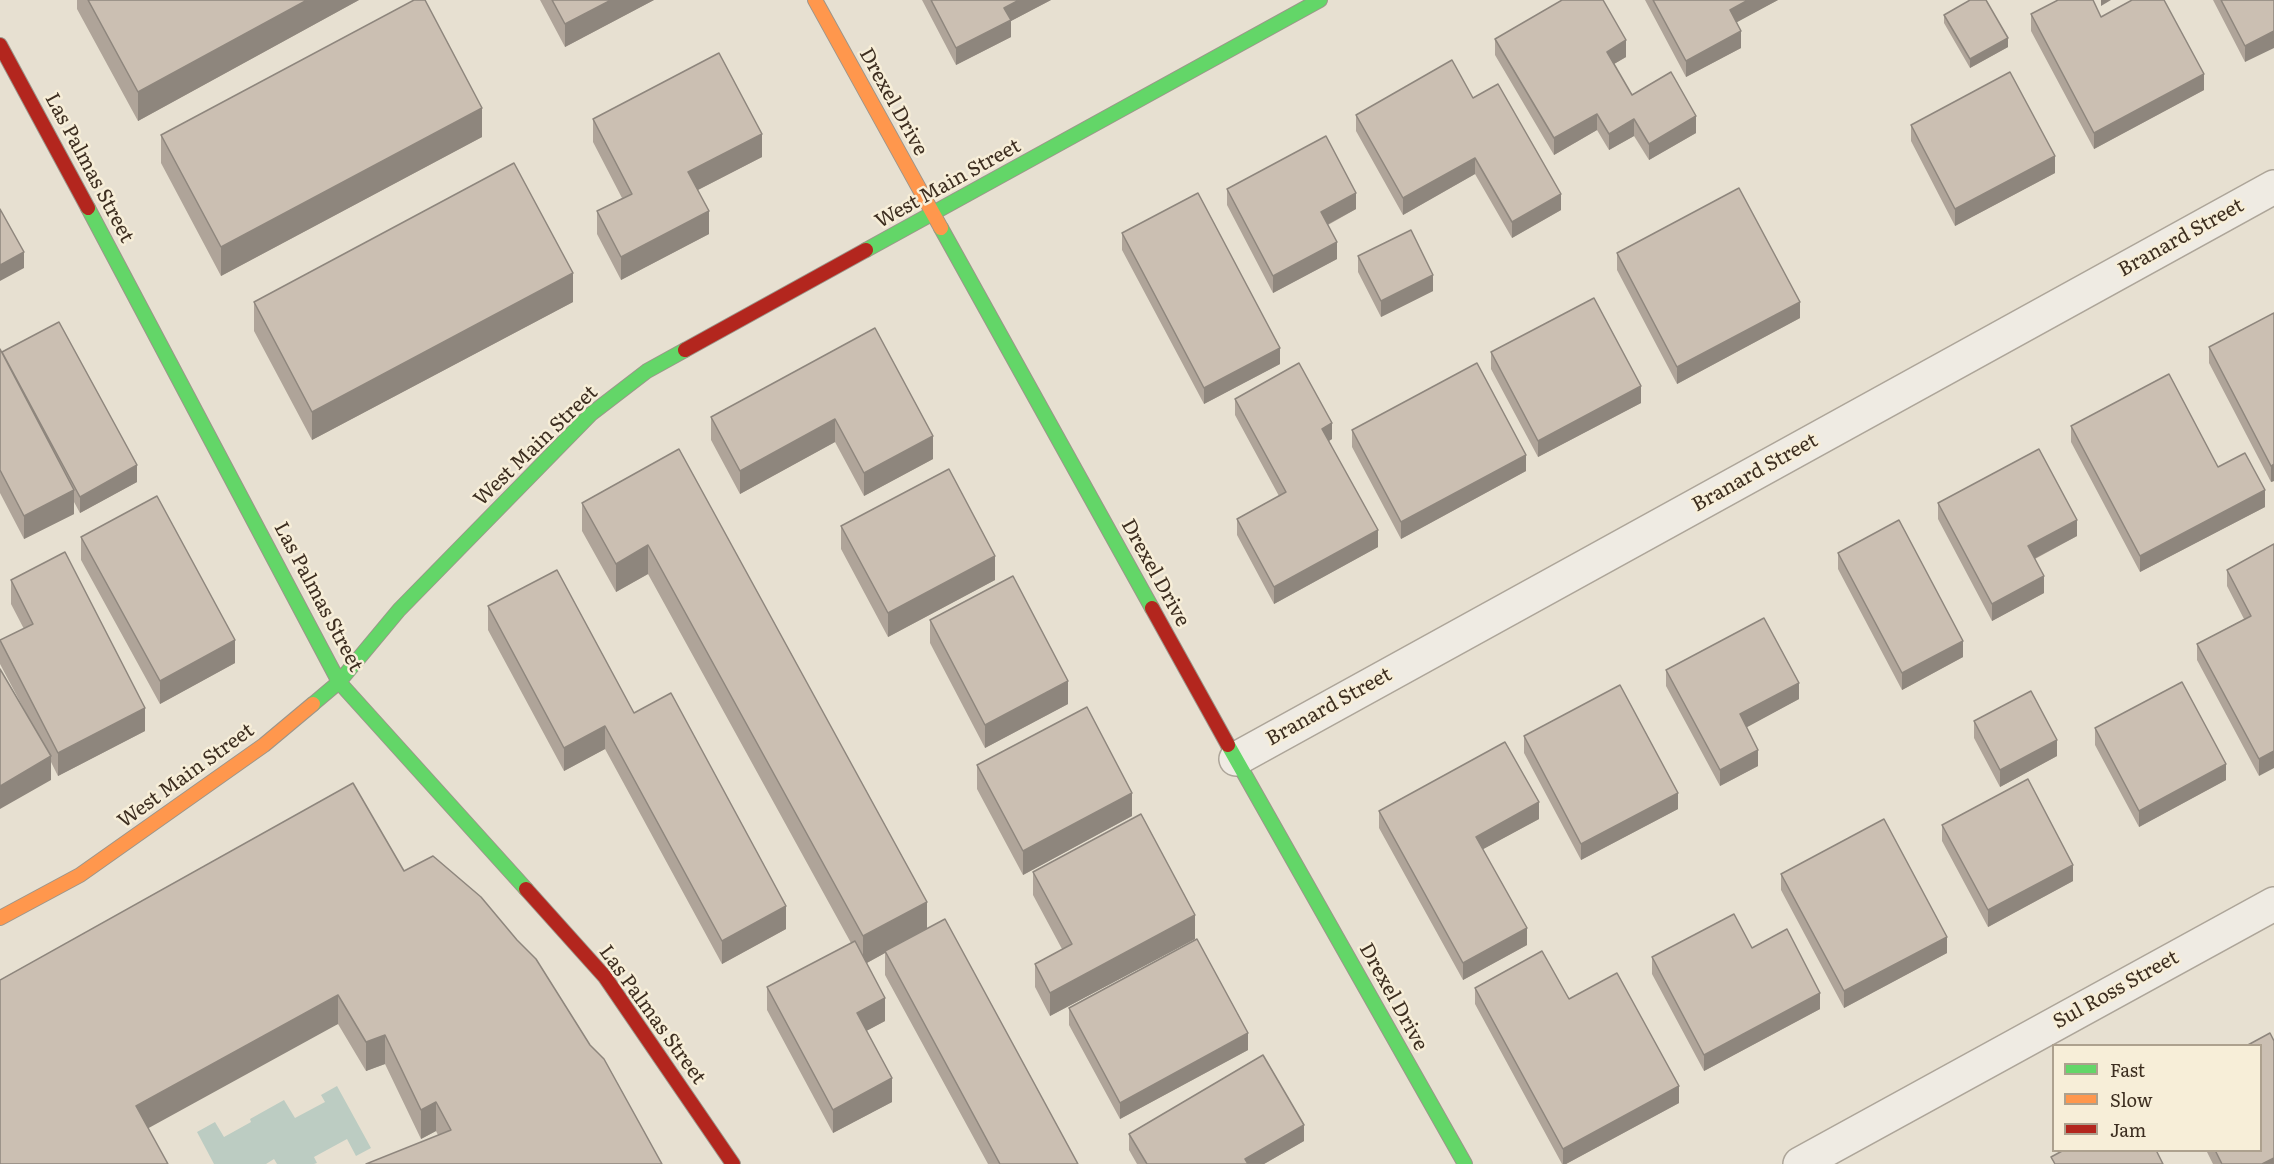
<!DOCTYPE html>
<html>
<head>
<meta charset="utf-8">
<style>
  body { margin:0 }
  #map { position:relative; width:2274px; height:1164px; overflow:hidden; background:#e7e0d1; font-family:Literata,serif }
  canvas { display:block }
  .legend { position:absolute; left:2052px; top:1044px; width:210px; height:108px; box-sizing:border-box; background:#f7eed8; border:2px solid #ada18e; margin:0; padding:8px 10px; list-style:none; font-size:18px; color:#3d2e20 }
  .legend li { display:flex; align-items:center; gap:12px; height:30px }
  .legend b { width:30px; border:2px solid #ada18e }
</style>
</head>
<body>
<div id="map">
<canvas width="2274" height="1164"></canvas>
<ul class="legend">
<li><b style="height:8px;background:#63d668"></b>Fast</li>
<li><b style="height:8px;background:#ff974d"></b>Slow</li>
<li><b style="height:8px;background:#b3261e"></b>Jam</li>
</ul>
</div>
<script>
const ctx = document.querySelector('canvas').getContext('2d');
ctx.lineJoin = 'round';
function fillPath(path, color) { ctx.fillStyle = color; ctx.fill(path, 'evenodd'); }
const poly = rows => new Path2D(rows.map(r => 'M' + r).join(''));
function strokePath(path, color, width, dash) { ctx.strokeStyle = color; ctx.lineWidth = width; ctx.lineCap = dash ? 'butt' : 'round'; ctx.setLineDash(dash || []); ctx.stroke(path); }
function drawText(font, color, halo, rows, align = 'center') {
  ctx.font = font + ' Literata,serif'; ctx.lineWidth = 5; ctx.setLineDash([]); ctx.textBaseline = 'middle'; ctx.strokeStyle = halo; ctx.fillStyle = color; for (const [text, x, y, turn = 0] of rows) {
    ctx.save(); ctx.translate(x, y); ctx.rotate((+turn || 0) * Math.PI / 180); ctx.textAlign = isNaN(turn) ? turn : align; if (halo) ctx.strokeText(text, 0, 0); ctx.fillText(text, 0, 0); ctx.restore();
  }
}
const water = poly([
  [337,1086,371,1148,356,1156,347,1139,314,1157,317,1163,314,1164,277,1164,274,1159,266,1164,214,1164,197,1132,215,1122,224,1137,251,1122,250,1119,284,1100,295,1118,325,1102,321,1095]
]);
const street = poly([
  [1236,759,2274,187],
  [1800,1164,2274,904]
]);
const fast = poly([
  [88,208,339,682,526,889],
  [941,228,1152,608],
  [866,250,1320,0],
  [313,704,339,682,399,610,591,414,647,371,685,350],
  [1228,745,1465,1164]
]);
const slow = poly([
  [815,0,941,228],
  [0,918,80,875,264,745,313,704]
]);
const jam = poly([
  [0,45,88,208],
  [685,350,866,250],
  [1152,608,1228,745],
  [526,889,605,977,733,1164]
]);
const wall = poly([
  [77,0,359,0,138,121,77,9],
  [540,0,654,0,565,47],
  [922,0,1051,0,1011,21,1011,37,956,65],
  [1645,0,1778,0,1736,22,1741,48,1686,77],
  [2213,0,2274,0,2245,62],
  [2031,14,2204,90,2094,149,2031,31],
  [1944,15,2008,47,1970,68,1944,23],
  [1495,39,1626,57,1614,64,1632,95,1696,133,1649,160,1634,136,1609,150,1597,130,1554,155,1495,55],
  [1473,98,1561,210,1512,238,1475,174,1403,215,1356,131,1356,115],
  [593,119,762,157,698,190,709,234,621,280,597,234,597,211,622,198,593,142],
  [1911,125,2055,173,1955,226,1911,141],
  [161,135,482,137,221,276,161,163],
  [1227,189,1356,209,1328,225,1337,259,1273,293,1227,205],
  [1122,233,1280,364,1204,404,1122,250],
  [1617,253,1800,318,1677,384,1617,270],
  [1358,256,1433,291,1381,317,1358,272],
  [254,302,573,302,312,440,254,331],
  [2274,313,2274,481,2271,482,2209,363,2209,347],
  [875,328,933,459,864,496,835,442,740,494,711,440,711,417],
  [0,349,2,352,137,482,80,513,74,502,74,514,24,539,0,493],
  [1491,352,1641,403,1538,457,1491,369],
  [1235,399,1332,439,1329,441,1378,547,1274,604,1237,535,1237,519,1279,496,1235,415],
  [2071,426,2218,467,2265,507,2140,572,2071,442],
  [1352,430,1526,471,1401,539,1352,447],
  [679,449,927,929,1078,1164,988,1164,885,975,885,953,867,963,885,1021,866,1031,892,1102,833,1133,767,1010,767,987,851,943,648,574,616,592,582,531,582,503],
  [1938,503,2077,536,2035,559,2044,593,1992,621,1938,519],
  [841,526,995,580,888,637,841,549],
  [81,537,235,663,160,704,81,560],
  [2274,544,2259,776,2197,660,2197,644,2244,619,2227,586,2227,570],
  [1838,553,1963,657,1902,690,1838,569],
  [11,580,145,731,58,776,51,762,51,780,26,713,0,664,0,640,24,629,11,604],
  [488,606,634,713,786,929,722,964,605,749,564,771,488,630],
  [930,620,1068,704,985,748,930,643],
  [1666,670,1799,699,1746,727,1758,766,1720,786,1666,686],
  [1974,721,2057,756,2000,787,1974,738],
  [2095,728,2226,780,2139,827,2095,745],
  [1524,736,1678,809,1581,860,1524,753],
  [977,765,1132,816,1023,875,977,789],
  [1379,811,1539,819,1483,849,1527,945,1463,980,1379,828],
  [1942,825,2073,881,1988,927,1942,841],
  [404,871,662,1164,438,1135,436,1131,421,1139,385,1064,366,1071,338,1024,0,1164],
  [1033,872,1195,939,1050,1016,1035,987,1035,964,1062,949,1033,895],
  [1781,874,1947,953,1844,1008,1781,890],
  [1752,948,1820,1009,1704,1071,1652,974,1652,957],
  [1475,988,1569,999,1679,1103,1566,1164,1562,1164,1475,1004],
  [1069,1008,1248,1050,1120,1119,1069,1025],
  [1129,1134,1304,1141,1264,1164,1137,1164,1129,1150],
  [2206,1150,2260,1150,2274,1164,2213,1164]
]);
const shadedWall = poly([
  [307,0,359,0,138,121,138,92],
  [611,0,654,0,565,47,565,24],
  [1019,0,1051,0,1011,21,1011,37,956,65,956,48,1004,8],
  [1748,0,1778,0,1730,26,1730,10],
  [2101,0,2111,0,2101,6],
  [1741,31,1741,48,1686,77,1686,61],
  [2274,31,2274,48,2245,62,2245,46],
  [2008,38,2008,47,1970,68,1970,59],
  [1626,40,1626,57,1607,68,1607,52],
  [2204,74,2204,90,2094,149,2094,133],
  [482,108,482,137,221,276,221,247],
  [1597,114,1597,130,1554,155,1554,138],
  [1696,116,1696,133,1649,160,1649,144],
  [1634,119,1634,136,1609,150,1609,134],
  [762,134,762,157,688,195,688,172],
  [2055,156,2055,173,1955,226,1955,209],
  [1475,158,1475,174,1403,215,1403,198],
  [1356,193,1356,209,1321,228,1321,212],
  [1561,194,1561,210,1512,238,1512,222],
  [709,211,709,234,621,280,621,257],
  [1337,242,1337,259,1273,293,1273,276],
  [24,252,24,268,0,281,0,265],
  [573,273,573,302,312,440,312,412],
  [1433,275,1433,291,1381,317,1381,301],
  [1800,302,1800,318,1677,384,1677,367],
  [1280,348,1280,364,1204,404,1204,388],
  [1641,386,1641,403,1538,457,1538,441],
  [835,419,835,442,740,494,740,471],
  [1332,423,1332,439,1322,445,1322,429],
  [933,436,933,459,864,496,864,473],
  [1526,455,1526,471,1401,539,1401,522],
  [2274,464,2274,481,2271,482,2271,466],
  [137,465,137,482,80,513,80,497],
  [74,490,74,514,24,539,24,516],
  [2265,490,2265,507,2140,572,2140,556],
  [2077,520,2077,536,2028,562,2028,546],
  [1378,530,1378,547,1274,604,1274,587],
  [648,545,648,574,616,592,616,564],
  [995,556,995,580,888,637,888,613],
  [2044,576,2044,593,1992,621,1992,604],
  [235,640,235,663,160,704,160,681],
  [1963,641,1963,657,1902,690,1902,673],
  [1068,681,1068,704,985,748,985,725],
  [1799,683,1799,699,1740,731,1740,714],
  [145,708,145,731,58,776,58,753],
  [605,726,605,749,564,771,564,748],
  [2057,740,2057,756,2000,787,2000,770],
  [1758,750,1758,766,1720,786,1720,770],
  [2274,751,2274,768,2259,776,2259,759],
  [51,756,51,780,0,809,0,786],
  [2226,764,2226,780,2139,827,2139,811],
  [1132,793,1132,816,1023,875,1023,851],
  [1678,793,1678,809,1581,860,1581,844],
  [1539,802,1539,819,1476,853,1476,837],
  [2073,865,2073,881,1988,927,1988,910],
  [927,902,927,930,863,965,863,936],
  [786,906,786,929,722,964,722,941],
  [1195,915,1195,939,1050,1016,1050,993],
  [1527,928,1527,945,1463,980,1463,963],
  [1947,937,1947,953,1844,1008,1844,991],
  [1820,993,1820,1009,1704,1071,1704,1055],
  [338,995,338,1024,136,1135,136,1106],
  [885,998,885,1021,857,1036,857,1013],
  [1248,1033,1248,1050,1120,1119,1120,1103],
  [385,1035,385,1064,366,1071,366,1042],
  [892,1078,892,1102,833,1133,833,1110],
  [1679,1086,1679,1103,1566,1164,1563,1164,1563,1149],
  [436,1102,436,1131,421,1139,421,1110],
  [1304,1125,1304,1141,1264,1164,1245,1164,1245,1159],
  [2274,1158,2274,1164,2262,1164]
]);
const building = poly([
  [88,0,307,0,138,92,88,0],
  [414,0,425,0,482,108,221,247,161,135,414,0],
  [552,0,611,0,565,24,552,0],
  [931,0,1019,0,1004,8,1011,20,956,48,931,0],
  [1562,0,1603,0,1626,40,1607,52,1632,95,1671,72,1696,116,1649,144,1634,119,1609,134,1597,114,1554,138,1495,39,1562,0],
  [1653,0,1748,0,1730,10,1741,31,1686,61,1653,0],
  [1970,0,1986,0,2008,38,1970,59,1944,15,1970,0],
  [2058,0,2093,0,2101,17,2132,0,2164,0,2204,74,2094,133,2031,14,2058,0],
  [2221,0,2274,0,2274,31,2245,46,2221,0],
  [719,53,762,134,688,172,709,211,621,257,597,211,632,194,593,119,719,53],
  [1452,60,1473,98,1498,84,1561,194,1512,222,1475,158,1403,198,1356,115,1452,60],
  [2010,72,2055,156,1955,209,1911,125,2010,72],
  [1326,136,1356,193,1321,212,1337,242,1273,276,1227,189,1326,136],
  [514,163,573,273,312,412,254,302,514,163],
  [1739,188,1800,302,1677,367,1617,253,1739,188],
  [1198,193,1280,348,1204,388,1122,233,1198,193],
  [0,209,24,252,0,265,0,209],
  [1411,230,1433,275,1381,301,1358,256,1411,230],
  [1594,298,1641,386,1538,441,1491,352,1594,298],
  [2274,313,2274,464,2271,466,2209,347,2274,313],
  [59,322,137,465,80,497,2,352,59,322],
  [875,328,933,436,864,473,835,419,740,471,711,417,875,328],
  [0,349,74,490,24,516,0,470,0,349],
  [1299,363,1332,423,1322,429,1378,530,1274,587,1237,519,1286,492,1235,399,1299,363],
  [1477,363,1526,455,1401,522,1352,430,1477,363],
  [2169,374,2218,467,2245,453,2265,490,2140,556,2071,426,2169,374],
  [679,449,927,902,863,936,648,545,616,564,582,503,679,449],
  [2039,449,2077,520,2028,546,2044,576,1992,604,1938,503,2039,449],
  [949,469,995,556,888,613,841,526,949,469],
  [157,496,235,640,160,681,81,537,157,496],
  [1899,520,1963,641,1902,673,1838,553,1899,520],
  [2274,544,2274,751,2259,759,2197,644,2251,616,2227,570,2274,544],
  [65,552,145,708,58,753,0,640,33,624,11,580,65,552],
  [557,570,634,713,671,693,786,906,722,941,605,726,564,748,488,606,557,570],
  [1013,576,1068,681,985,725,930,620,1013,576],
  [1764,618,1799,683,1740,714,1758,750,1720,770,1666,670,1764,618],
  [0,669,51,756,0,786,0,669],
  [2182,682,2226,764,2139,811,2095,728,2182,682],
  [1620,685,1678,793,1581,844,1524,736,1620,685],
  [2031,691,2057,740,2000,770,1974,721,2031,691],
  [1087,707,1132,793,1023,851,977,765,1087,707],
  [1505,742,1539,802,1476,837,1527,928,1463,963,1379,811,1505,742],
  [2028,779,2073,865,1988,910,1942,825,2028,779],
  [353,783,404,871,433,856,481,897,517,940,536,959,590,1045,604,1059,662,1164,366,1164,451,1130,436,1102,421,1110,385,1035,366,1042,338,995,136,1106,168,1164,0,1164,0,980,353,783],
  [1141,814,1195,915,1050,993,1035,964,1072,944,1033,872,1141,814],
  [1884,819,1947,937,1844,991,1781,874,1884,819],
  [1734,914,1752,948,1787,929,1820,993,1704,1055,1652,957,1734,914],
  [945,919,1078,1164,1000,1164,885,951,945,919],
  [1197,939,1248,1033,1120,1103,1069,1008,1197,939],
  [855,941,885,998,857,1013,892,1078,833,1110,767,987,855,941],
  [1542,951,1569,999,1617,973,1679,1086,1563,1149,1475,988,1542,951],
  [2270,1033,2274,1041,2274,1158,2262,1164,2222,1164,2215,1150,2260,1150,2260,1046,2246,1046,2270,1033],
  [1263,1055,1304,1125,1245,1159,1248,1164,1147,1164,1129,1134,1263,1055],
  [2064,1150,2156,1150,2163,1164,2055,1164,2051,1157,2064,1150]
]);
const streetNames = [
  ["Drexel Drive",893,102,61],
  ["Las Palmas Street",89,168,62],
  ["West Main Street",948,184,-29],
  ["Branard Street",2181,238,-29],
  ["West Main Street",536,446,-44],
  ["Branard Street",1755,473,-29],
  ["Drexel Drive",1155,573,61],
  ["Las Palmas Street",318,597,62],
  ["Branard Street",1329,707,-29],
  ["West Main Street",186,776,-36],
  ["Sul Ross Street",2116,990,-29],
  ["Drexel Drive",1393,997,61],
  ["Las Palmas Street",652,1015,54]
];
fillPath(water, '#bcccc2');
strokePath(street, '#ada599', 36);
strokePath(fast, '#9c958a', 16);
strokePath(slow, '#9c958a', 16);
strokePath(jam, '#9c958a', 16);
strokePath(street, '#efebe3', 33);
strokePath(fast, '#63d668', 14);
strokePath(slow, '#ff974d', 14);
strokePath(jam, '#b3261e', 14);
fillPath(wall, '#afa499');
fillPath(shadedWall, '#8e867d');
fillPath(building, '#cbbfb2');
strokePath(building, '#8e867d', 1.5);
drawText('20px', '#3d2e20', '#f7eed8', streetNames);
</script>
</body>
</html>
